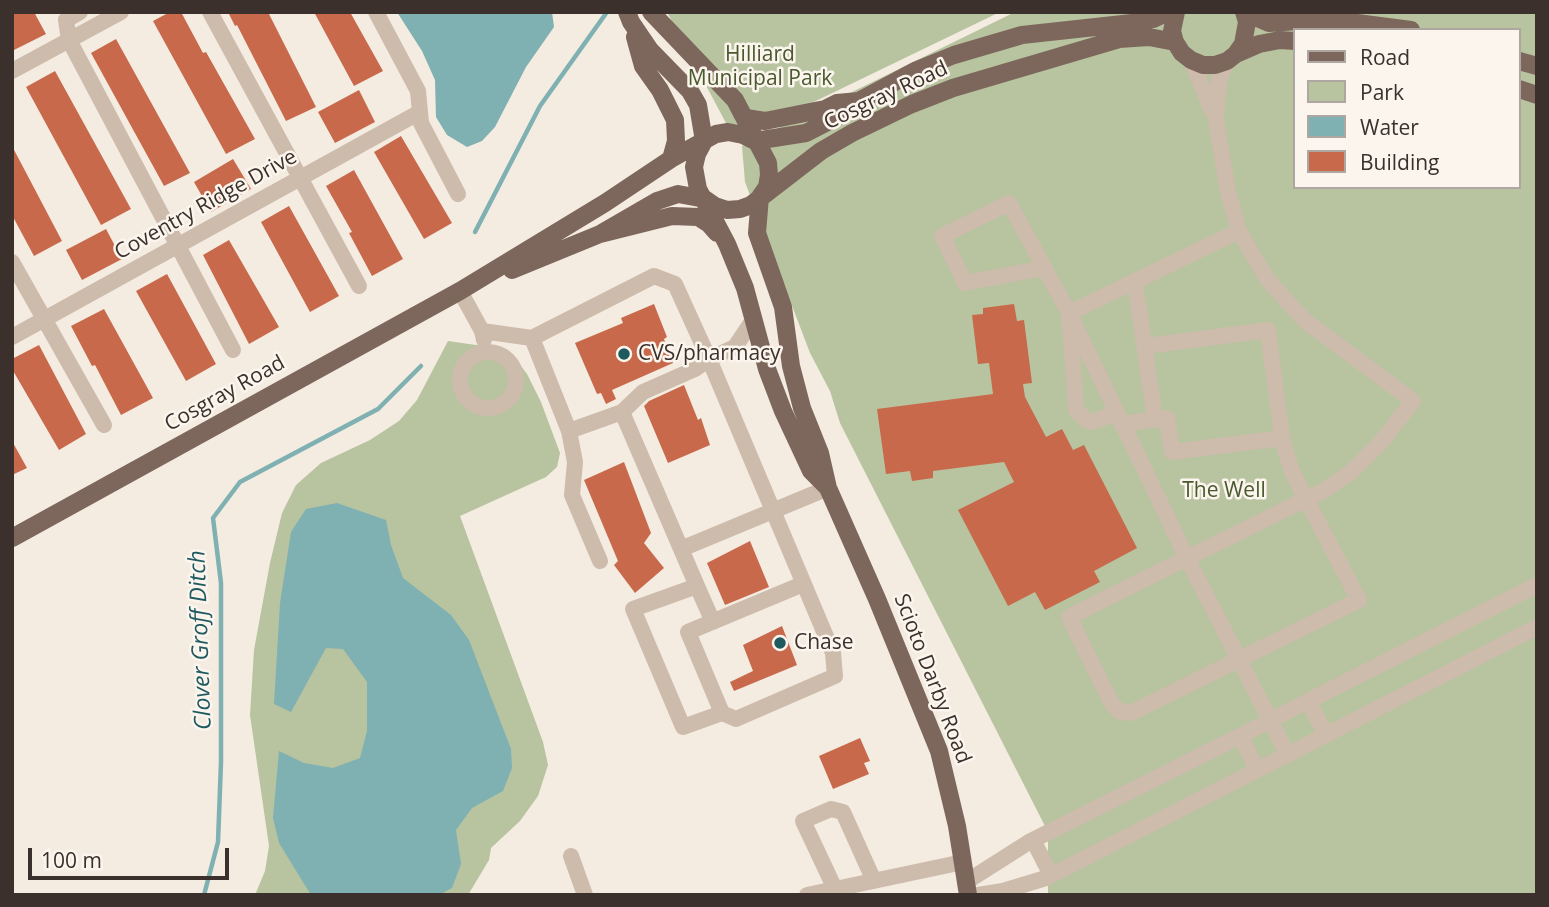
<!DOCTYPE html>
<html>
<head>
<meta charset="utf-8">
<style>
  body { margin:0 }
  #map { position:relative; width:1549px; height:907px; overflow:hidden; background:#f4ebe1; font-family:"Open Sans",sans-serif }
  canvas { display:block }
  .frame { position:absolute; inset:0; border:14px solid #3b302b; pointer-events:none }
  .legend { position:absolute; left:1293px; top:28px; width:228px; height:161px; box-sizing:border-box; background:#fbf5ee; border:2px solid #aea6a0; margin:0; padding:9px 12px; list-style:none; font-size:21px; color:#3b302b }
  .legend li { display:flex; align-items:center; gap:14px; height:35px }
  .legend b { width:35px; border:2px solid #aea6a0 }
  .scale { position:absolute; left:28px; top:848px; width:201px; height:32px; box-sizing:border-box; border:4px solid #3b302b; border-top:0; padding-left:9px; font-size:21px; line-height:24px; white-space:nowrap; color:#3b302b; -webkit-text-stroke:5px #fbf5ee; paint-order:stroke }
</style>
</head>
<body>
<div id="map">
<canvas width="1549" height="907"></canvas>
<div class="frame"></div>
<ul class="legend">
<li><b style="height:9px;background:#7d675c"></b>Road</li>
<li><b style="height:19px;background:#b8c4a0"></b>Park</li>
<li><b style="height:19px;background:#7fb0b2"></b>Water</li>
<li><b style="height:19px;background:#c8694b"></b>Building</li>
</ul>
<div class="scale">100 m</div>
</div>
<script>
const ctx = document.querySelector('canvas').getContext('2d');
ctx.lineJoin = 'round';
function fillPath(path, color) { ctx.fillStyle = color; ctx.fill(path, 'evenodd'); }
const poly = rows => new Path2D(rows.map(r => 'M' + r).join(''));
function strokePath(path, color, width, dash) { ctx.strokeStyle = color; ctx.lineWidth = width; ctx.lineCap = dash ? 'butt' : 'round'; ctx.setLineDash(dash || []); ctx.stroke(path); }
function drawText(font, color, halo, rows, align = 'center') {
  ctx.font = font + ' "Open Sans",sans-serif'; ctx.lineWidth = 5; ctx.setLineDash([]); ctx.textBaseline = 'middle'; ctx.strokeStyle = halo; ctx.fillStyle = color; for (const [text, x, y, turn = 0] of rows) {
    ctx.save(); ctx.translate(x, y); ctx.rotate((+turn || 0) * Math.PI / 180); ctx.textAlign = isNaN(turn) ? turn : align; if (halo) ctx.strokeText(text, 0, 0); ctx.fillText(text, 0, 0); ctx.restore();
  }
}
const green = poly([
  [667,12,1000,12,735,140],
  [1015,12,1537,12,1537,895,1048,895,1048,832,840,423,830,391,810,353,745,182,742,146],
  [1295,30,1519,30,1519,187,1295,187],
  [448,341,497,348,512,354,527,374,541,402,560,453,557,467,546,477,460,516,543,742,548,765,538,796,520,821,491,848,489,860,468,895,255,895,265,871,269,846,250,715,254,650,270,563,282,513,296,485,321,463,370,440,399,421,417,400]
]);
const water = poly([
  [397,12,552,12,554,27,526,67,495,127,482,141,467,147,447,135,436,117,435,80,422,51],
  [337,503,386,520,391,545,403,578,451,615,469,640,511,749,512,768,503,791,472,808,456,830,461,864,452,888,439,895,311,895,279,843,273,818,279,751,304,763,333,768,360,758,367,731,367,682,343,649,326,648,291,712,274,704,280,603,291,532,306,509]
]);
const stream = poly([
  [475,232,540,106,607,12],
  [204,895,218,842,221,762,221,583,213,518,240,482,378,409,421,366]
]);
const building = poly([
  [12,12,34,12,46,34,12,51],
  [170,12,181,12,203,53,206,52,255,139,226,154,153,21],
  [228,12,268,12,316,107,286,121,237,25,235,26],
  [314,12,350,12,383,71,354,86],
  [116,39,190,173,164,186,91,53],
  [55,71,131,209,101,225,26,87],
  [359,90,375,122,335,143,318,112],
  [401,136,452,223,424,239,374,152],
  [12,146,62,241,34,256,12,215],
  [233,159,251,189,211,212,194,182],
  [354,170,403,259,372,276,349,233,352,232,326,186],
  [289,206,339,296,310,312,261,222],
  [106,229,122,259,82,280,66,250],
  [229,240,279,327,249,344,203,255],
  [167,274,216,364,186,381,136,291],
  [654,304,667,337,664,339,673,363,612,390,616,399,606,404,601,393,597,394,575,343,623,323,621,318],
  [1014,304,1017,321,1024,320,1032,383,1023,384,1025,397,1046,437,1062,429,1073,450,1084,445,1137,548,1094,571,1100,582,1045,610,1035,592,1008,606,958,510,1014,482,1004,462,933,471,933,478,912,481,910,471,886,474,877,409,993,394,989,363,978,364,972,315,983,314,983,308],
  [104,309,153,398,121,415,95,365,92,366,71,326],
  [39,345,86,434,59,450,12,369,12,359],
  [684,385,698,420,701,418,710,445,668,463,644,406,649,401],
  [12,441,27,468,12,475],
  [624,462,651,533,644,543,664,568,635,593,614,565,618,561,584,480],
  [750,541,769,587,725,605,707,563],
  [782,626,797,665,734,691,730,682,753,671,743,645],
  [860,738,870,761,864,763,869,774,833,789,819,756]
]);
const minor = poly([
  [80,12,66,20,69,40,233,350],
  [210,12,359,286],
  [376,12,418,91,421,123,458,194],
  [1191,60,1212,111],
  [12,71,121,12],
  [12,262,104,425],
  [1044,268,965,283,942,236,1009,203,1069,313,1187,558,1288,755],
  [1135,282,1155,420],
  [460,291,482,331,484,340],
  [482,331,532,338,654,276,675,284,709,359,833,653,835,676,736,719,722,713,683,727,633,609,697,586,622,412],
  [12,337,420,112],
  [532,338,569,431,575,462,572,495,600,561],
  [1146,346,1268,330,1282,438,1291,469,1306,499,1359,600,1131,713,1119,711,1112,704,1069,617,1187,558,1240,532,1306,499,1323,491,1350,473,1381,442,1413,401,1304,320,1267,279,1239,231,1228,192,1216,120,1219,79,1227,61],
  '460 380a28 28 0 1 1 56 0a28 28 0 1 1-56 0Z',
  [1115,414,1092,422,1086,420,1076,410,1069,313,1239,231],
  [1121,424,1167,418,1172,452,1282,438],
  [569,431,622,412,643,392,695,369,709,359,735,347,753,320],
  [681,549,828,488],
  [697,586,713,622],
  [722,713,688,632,803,584],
  [1326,735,1308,701,1537,585],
  [1240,736,1308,701],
  [1033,840,1051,875],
  [571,856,585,895],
  [966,882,1029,842,1240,736,1258,770],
  [835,889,803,821,831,809,843,812,874,881],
  [807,895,963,862],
  [978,895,1003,891,1046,878,1537,627]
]);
const major = poly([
  [627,12,631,22,650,50,690,91,698,105,704,141,697,154,694,167,698,189,727,244,745,288,767,369,783,411,811,471,828,488],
  [651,12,735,100,768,163,769,175,767,187,760,197,757,233,783,307,791,366,802,408,820,453,828,488,877,599,939,751,957,826,968,895],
  [1176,12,1172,31,1175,42,1182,53,1191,60,1203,65,1215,65,1227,61,1236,54,1243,44,1247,22,1244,12],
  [1244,12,1269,23,1326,19,1411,30],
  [635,37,643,66,660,90,675,120,676,141,671,159],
  [1236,54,1259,44,1280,40,1295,41],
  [1519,61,1537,66],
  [1519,89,1537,95],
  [746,118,765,121,825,109,837,103,859,101],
  [600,234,657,201,678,194,705,199,715,206,727,210,740,209,751,205,821,151,852,133,912,104,953,88,1119,39,1149,37,1175,42],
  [512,270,600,234,672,216,698,217,709,224,717,233],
  [12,538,460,291,605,203,671,159,716,134,728,132,743,135,755,141,806,133,845,113,859,101,917,70,954,55,1022,35,1132,23,1153,19,1168,12]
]);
const markers = [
  [624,354,7,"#1f5a5e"],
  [780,643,7,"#1f5a5e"]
];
const parkNames = [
  ["Hilliard",760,55],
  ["Municipal Park",760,79],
  ["The Well",1224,491]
];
const streetNames = [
  ["Cosgray Road",886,96,-25],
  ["Coventry Ridge Drive",206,205,-29],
  ["Cosgray Road",225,394,-29],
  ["Scioto Darby Road",932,679,69]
];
const poiNames = [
  ["CVS/pharmacy",638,354],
  ["Chase",794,643]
];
const waterNames = [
  ["Clover Groff Ditch",201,640,-92]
];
fillPath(green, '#b8c4a0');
fillPath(water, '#7fb0b2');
strokePath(stream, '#7fb0b2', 4.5);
fillPath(building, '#c8694b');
strokePath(minor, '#cdbbac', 16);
strokePath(major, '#7d675c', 18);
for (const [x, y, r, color] of markers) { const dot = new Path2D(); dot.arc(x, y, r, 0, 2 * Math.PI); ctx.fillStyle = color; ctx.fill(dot); strokePath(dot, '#fbf5ee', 2.5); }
drawText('21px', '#4a5a2e', '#fbf5ee', parkNames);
drawText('21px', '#3b302b', '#fbf5ee', streetNames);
drawText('21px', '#3b302b', '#fbf5ee', poiNames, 'left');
drawText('italic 23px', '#1f5a5e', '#fbf5ee', waterNames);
</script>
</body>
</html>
